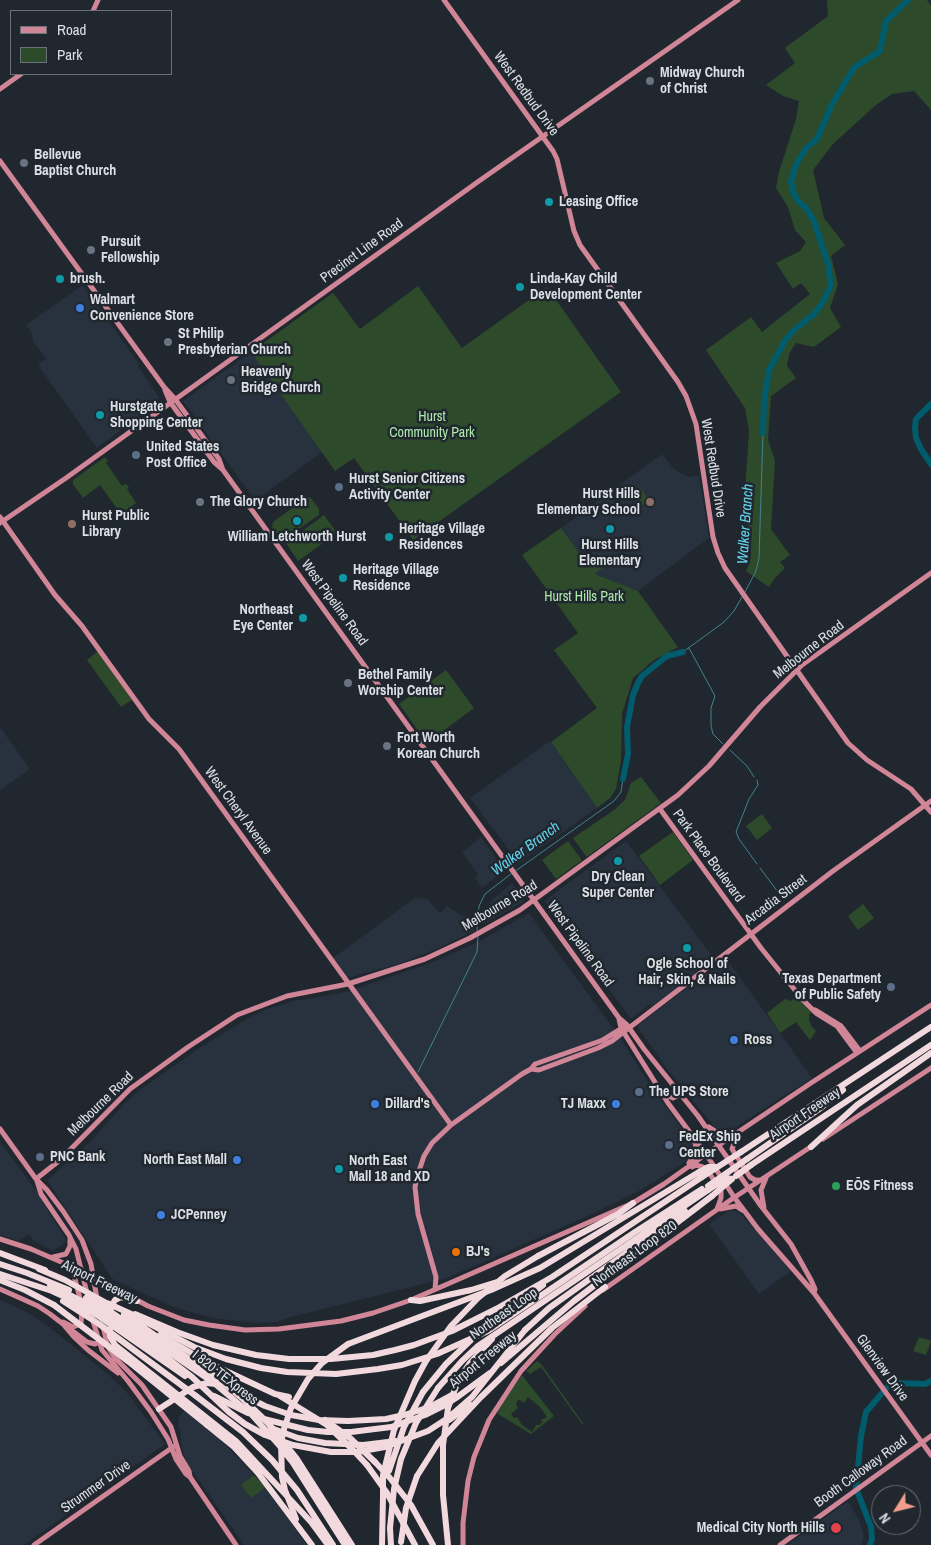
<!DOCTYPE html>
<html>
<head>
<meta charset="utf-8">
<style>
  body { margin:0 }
  #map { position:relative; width:931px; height:1545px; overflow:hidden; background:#20272f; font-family:"Archivo Narrow",sans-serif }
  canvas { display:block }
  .legend { position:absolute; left:10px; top:10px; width:162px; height:65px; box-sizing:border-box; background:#20272f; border:1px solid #6b7178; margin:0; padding:6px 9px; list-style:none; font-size:15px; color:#dbe0e5 }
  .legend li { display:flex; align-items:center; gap:10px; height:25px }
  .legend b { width:25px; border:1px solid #6b7178 }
  .north { position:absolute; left:871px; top:1485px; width:50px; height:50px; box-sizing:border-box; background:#20272f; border:1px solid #6b7178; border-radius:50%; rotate:234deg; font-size:14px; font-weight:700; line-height:20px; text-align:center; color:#dbe0e5 }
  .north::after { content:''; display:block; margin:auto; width:18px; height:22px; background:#f59d8d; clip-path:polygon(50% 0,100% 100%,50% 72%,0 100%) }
</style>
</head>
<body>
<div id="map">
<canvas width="931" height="1545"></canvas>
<ul class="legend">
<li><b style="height:6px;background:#d18698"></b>Road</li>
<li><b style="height:14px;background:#2d4b2b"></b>Park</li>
</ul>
<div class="north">N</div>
</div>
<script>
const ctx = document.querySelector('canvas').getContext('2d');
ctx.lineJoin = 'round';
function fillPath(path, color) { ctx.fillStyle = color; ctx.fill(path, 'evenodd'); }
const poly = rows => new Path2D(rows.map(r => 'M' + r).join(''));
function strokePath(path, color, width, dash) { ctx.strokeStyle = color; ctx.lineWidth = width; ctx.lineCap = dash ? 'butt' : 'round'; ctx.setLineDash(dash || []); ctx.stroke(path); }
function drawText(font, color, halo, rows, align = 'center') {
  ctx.font = font + ' "Archivo Narrow",sans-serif'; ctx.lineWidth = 5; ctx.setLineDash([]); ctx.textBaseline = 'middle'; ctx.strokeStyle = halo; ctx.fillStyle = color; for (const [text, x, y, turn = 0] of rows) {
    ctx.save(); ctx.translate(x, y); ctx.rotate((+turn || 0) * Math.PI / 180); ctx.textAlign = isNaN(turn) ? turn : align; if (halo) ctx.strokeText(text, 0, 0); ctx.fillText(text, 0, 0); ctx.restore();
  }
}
const built = poly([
  [83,285,139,364,137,365,159,397,158,402,97,448,38,365,46,359,33,341,32,333,26,325],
  [251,352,322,452,256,500,254,499,183,401],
  [662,454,673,468,680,473,689,477,699,475,709,538,638,591,595,574,561,528],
  [0,727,30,769,0,790],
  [550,741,597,808,516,865,509,850,470,798],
  [481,837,505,871,482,888,475,878,478,875,462,852],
  [626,841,714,959,652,1006,650,1004,631,1019,544,901],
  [512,883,523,900,521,903,484,924,486,912,490,902],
  [415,898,427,899,440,913,447,906,464,917,470,915,474,931,434,950,401,963,348,978,333,958],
  [529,913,623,1042,644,1076,690,1140,692,1145,691,1153,686,1161,643,1189,592,1214,447,1278,287,1318,277,1322,254,1323,213,1318,176,1308,114,1280,111,1277,47,1180,90,1142,124,1104,141,1089,201,1047,250,1017,267,1009,294,1001,346,992,433,962,478,942],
  [726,958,812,1078,731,1130,726,1132,720,1131,714,1126,667,1069,637,1026],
  [0,1142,38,1193,51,1216,67,1241,53,1251,34,1241,29,1234,19,1241,0,1235],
  [728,1211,735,1211,741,1214,791,1271,759,1294,709,1224],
  [0,1300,25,1311,48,1326,110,1376,128,1394,165,1444,24,1545,0,1545],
  [185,1411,220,1439,254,1475,241,1485,250,1497,266,1487,307,1545,244,1545,187,1463,182,1449,180,1430,178,1429,179,1416],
  [848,1501,859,1520,864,1536,861,1545,787,1545]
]);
const green = poly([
  [827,0,927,0,931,6,931,110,914,91,892,94,876,105,833,144,813,170,824,218,845,245,831,256,838,284,830,308,841,327,814,347,796,343,789,354,787,366,796,378,771,396,768,440,775,461,771,529,790,555,780,562,785,568,774,579,769,587,746,571,750,562,751,553,745,492,749,431,745,408,706,350,751,317,762,332,810,294,801,283,793,289,776,263,800,251,806,242,795,230,788,207,776,188,779,172,796,119,799,101,783,96,766,85,795,63,785,48,828,16],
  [418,286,462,348,547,287,621,392,413,540,354,458,335,471,251,352,333,293,360,329],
  [105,457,108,461,106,463,122,486,126,484,129,487,127,489,136,503,121,514,100,485,83,498,73,484,73,480],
  [640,487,649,500,641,506,631,493],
  [310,497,319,509,319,515,284,539,279,538,272,528,273,522,306,498],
  [324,515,337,533,298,561,286,543],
  [561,528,586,562,600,553,607,564,595,574,638,591,678,647,654,660,633,678,622,714,621,761,616,789,610,798,597,808,551,742,597,708,554,650,578,633,522,555],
  [98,651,132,700,121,707,87,660],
  [446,670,474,708,427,743,399,704],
  [641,777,661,803,588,856,586,856,573,838,614,810,625,800,631,783],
  [762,814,772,828,757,840,746,826],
  [673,832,693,860,660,885,639,856],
  [568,841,581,859,581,861,556,879,542,860],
  [863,904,874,918,858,930,848,916],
  [797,995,812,1013,809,1014,809,1020,812,1027,816,1031,810,1040,796,1022,780,1033,767,1013,785,999,791,1001],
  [919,1337,931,1341,926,1355,913,1351],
  [537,1361,541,1364,583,1423,582,1424,541,1367,530,1374,526,1371],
  [522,1375,554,1416,531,1434,498,1414,498,1411,505,1399],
  [528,1397,540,1407,547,1417,541,1420,542,1422,540,1425,536,1425,532,1432,522,1425,517,1417,514,1418,511,1414,518,1408,516,1405,517,1401,520,1400,524,1403],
  [254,1475,266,1487,251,1498,241,1485]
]);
const stream = poly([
  [745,592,756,571,759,558,763,433],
  [689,648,715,696,711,708,711,726,713,734,723,744],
  [683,652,724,622,734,611,742,597],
  [730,750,747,766,754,777],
  [757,780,758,785,749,799,736,832,739,839,757,864],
  [760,868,778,892],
  [514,872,614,801,621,792,623,779],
  [477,931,479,906,485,894,511,874],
  [418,1072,477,952,478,937]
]);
const river = poly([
  [931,404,916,419,915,427,916,438,921,449,931,464],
  [763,433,764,400,769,370,786,339,794,330,814,314,823,302,831,285,828,264,814,221,806,208,798,201,793,192,791,181,796,165,806,148,817,139,832,104,849,76,855,67,880,51,886,21,908,0],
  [623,779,628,754,627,727,633,695,638,683,642,676,667,656,683,652],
  [870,1545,872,1539,871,1527,856,1488,861,1436,866,1412,889,1385,896,1383,925,1384,931,1381]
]);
const secondary = poly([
  [444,0,553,151,557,159,574,231,580,245,678,382,686,396,696,424,713,537,718,553,725,568,848,743,867,760,911,789,931,812],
  [93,11,98,0],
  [0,89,21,74],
  [0,161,164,387,175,399,219,459,223,470,619,1018,627,1025,644,1049,698,1116,761,1206,791,1244,811,1280,815,1289,814,1293],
  [165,390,170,402,214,462,222,469],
  [0,517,55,595,82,626,149,719,179,749,451,1125],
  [0,523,66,478,479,181,738,0],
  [660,809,761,948,803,1000,816,1013,837,1026,857,1053],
  [815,1010,841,1026,860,1051],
  [619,1019,621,1028,668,1103,706,1154,734,1197,758,1229,814,1293,931,1455],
  [531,1069,539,1070,598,1048,612,1041,833,871,931,801],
  [662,1093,673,1098,681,1094],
  [709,1127,721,1135,735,1133],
  [0,1129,36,1179,47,1190,63,1211,82,1240,91,1264,97,1299],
  [738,1133,732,1149,750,1177,755,1180,759,1180],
  [823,1139,931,1068],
  [689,1163,695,1154,696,1148,694,1138],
  [692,1167,696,1165,706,1168,721,1191,721,1198,717,1209],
  [36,1179,60,1160,130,1089,188,1047,237,1015,287,996,348,984,425,959,470,938,520,910,678,795,709,766,760,707,802,665,931,573],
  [37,1181,41,1194,69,1235,76,1249,87,1293],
  [764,1208,761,1190,766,1178],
  [720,1209,736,1206,742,1210],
  [0,1239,31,1249,82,1271,148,1306,184,1320,209,1325,245,1330,279,1329,341,1321,373,1313,411,1300,633,1203,664,1184,719,1145,811,1083,931,1005],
  [53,1257,66,1254,70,1246,70,1238],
  [65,1265,73,1272,81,1302],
  [0,1289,38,1306,50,1314,63,1324,74,1337,88,1350,118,1373],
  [435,1289,436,1277,418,1214,415,1187,417,1177,424,1156,432,1143,451,1125,522,1074,531,1069,535,1064,603,1040,624,1027],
  [603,1290,732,1199,812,1146],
  [92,1318,102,1350,128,1381,151,1412,168,1439,176,1459,186,1474,190,1477],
  [63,1322,73,1327,81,1324,82,1310],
  [103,1327,108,1347,115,1358,142,1385,171,1427,180,1456,189,1471,190,1477,236,1545],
  [70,1329,87,1342,95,1344,101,1341],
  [34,1545,173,1447],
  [463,1545,463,1523,468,1481,474,1457,489,1420,521,1371,555,1334,585,1306],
  [780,1545,931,1436]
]);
const highway = poly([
  [811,1147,857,1105,931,1053],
  [741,1152,931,1027],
  [747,1159,822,1107,843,1090],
  [751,1165,931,1045],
  [0,1253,45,1270],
  [538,1256,618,1214,633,1203],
  [0,1264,27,1273,69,1290],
  [0,1274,52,1291,65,1297],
  [0,1280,25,1290,54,1305],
  [536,1299,635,1232,702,1189],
  [411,1300,420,1301,471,1290,497,1282],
  [111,1309,112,1305,115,1300,121,1297,137,1301],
  [135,1314,177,1332,213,1345,256,1355,289,1359,331,1359,373,1355,395,1350,414,1345,452,1331,496,1309,552,1277,702,1177],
  [110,1329,110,1336,115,1345,236,1441,311,1522,328,1545],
  [525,1330,549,1308,685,1211],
  [479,1334,543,1285],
  [160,1335,209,1363,275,1394,289,1397],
  [348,1344,491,1290,540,1268,699,1172],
  [501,1363,574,1301,712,1196],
  [458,1381,470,1363,492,1339],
  [438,1388,462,1361,478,1346,708,1190],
  [237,1392,265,1406,291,1415,319,1420,348,1421,386,1419,404,1415,430,1407,454,1394],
  [423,1392,446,1364,471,1340],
  [196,1396,243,1432,272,1460,297,1490,333,1545],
  [214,1396,248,1413],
  [159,1409,193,1387,207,1383,216,1384],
  [264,1419,308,1430,328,1432,351,1432,391,1427,425,1415,445,1405,456,1398,490,1373],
  [449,1420,470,1405],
  [207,1425,234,1447,258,1473,312,1545],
  [271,1428,298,1438,325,1443,363,1445,396,1441],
  [375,1462,390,1478,411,1505,433,1545],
  [367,1465,387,1493,415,1545],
  [417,1476,438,1443,481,1397,552,1328,605,1287],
  [390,1528,391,1545],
  [382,1545,383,1496]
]);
const highwayBridge = poly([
  [699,1172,708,1167,717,1167],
  [736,1176,751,1165],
  [702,1177,741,1152],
  [708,1186,747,1159],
  [708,1190,726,1178,732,1179],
  [712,1196,732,1179],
  [39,1269,65,1280,110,1305],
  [50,1285,93,1307,154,1348,192,1377,229,1412,245,1424,265,1435,293,1445,331,1452,357,1452,385,1447,428,1431,448,1418,472,1397,525,1330],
  [65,1297,100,1317,185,1376],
  [86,1298,108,1310,214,1383,252,1415,278,1444,293,1463,345,1545],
  [63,1301,99,1324,196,1396],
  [107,1303,129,1313,194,1347,226,1359,261,1368,287,1372,336,1374,378,1369,402,1365,437,1354,488,1331,536,1299],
  [54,1305,129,1362,207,1425],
  [124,1314,217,1378,243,1399,268,1423,297,1459,352,1545],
  [280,1396,327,1425,353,1450,367,1465],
  [325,1420,350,1438,375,1462],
  [389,1471,404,1427,423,1392],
  [383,1496,383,1475,394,1430,415,1381,426,1361,451,1326,478,1298,505,1276,538,1256],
  [296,1519,285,1490,282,1477,281,1443,284,1429,291,1408,308,1379,322,1363,348,1344],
  [390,1528,394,1489,401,1459,416,1423,438,1388],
  [401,1542,406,1508,417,1476],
  [448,1545,443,1495,443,1445,448,1408,458,1381]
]);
const markers = [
  [650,81,5,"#6b7280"],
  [24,163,5,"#6b7280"],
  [549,202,5,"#0f9aa8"],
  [91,250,5,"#6b7280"],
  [60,279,5,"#0f9aa8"],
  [520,287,5,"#0f9aa8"],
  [80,308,5,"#3f7fe0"],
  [168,342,5,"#6b7280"],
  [231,380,5,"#6b7280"],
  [100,415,5,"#0f9aa8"],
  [136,455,5,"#5c6f8a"],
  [339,487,5,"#5c6f8a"],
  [200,502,5,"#6b7280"],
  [650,502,5,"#8d6e63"],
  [297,521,5,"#0f9aa8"],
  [72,524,5,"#8d6e63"],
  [610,529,5,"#0f9aa8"],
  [389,537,5,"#0f9aa8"],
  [343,578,5,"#0f9aa8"],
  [303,618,5,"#0f9aa8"],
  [348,683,5,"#6b7280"],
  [387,746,5,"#6b7280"],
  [618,861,5,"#0f9aa8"],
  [687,948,5,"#0f9aa8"],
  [891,987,5,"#5c6f8a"],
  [734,1040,5,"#3f7fe0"],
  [639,1092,5,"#5c6f8a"],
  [375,1104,5,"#3f7fe0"],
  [616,1104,5,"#3f7fe0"],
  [669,1145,5,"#5c6f8a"],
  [40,1157,5,"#5c6f8a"],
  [237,1160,5,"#3f7fe0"],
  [339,1169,5,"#0f9aa8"],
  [836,1186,5,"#2e9e5b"],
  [161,1215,5,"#3f7fe0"],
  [456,1252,5,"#e8710a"],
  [836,1528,6,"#e0444e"]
];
const poiNames = [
  ["Midway Church",660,73],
  ["of Christ",660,89],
  ["Bellevue",34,155],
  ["Baptist Church",34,171],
  ["Leasing Office",559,202],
  ["Pursuit",101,242],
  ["Fellowship",101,258],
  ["brush.",70,279],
  ["Linda-Kay Child",530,279],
  ["Development Center",530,295],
  ["Walmart",90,300],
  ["Convenience Store",90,316],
  ["St Philip",178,334],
  ["Presbyterian Church",178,350],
  ["Heavenly",241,372],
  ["Bridge Church",241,388],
  ["Hurstgate",110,407],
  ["Shopping Center",110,423],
  ["United States",146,447],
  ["Post Office",146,463],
  ["Hurst Senior Citizens",349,479],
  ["Activity Center",349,495],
  ["Hurst Hills",640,494,"right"],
  ["Elementary School",640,510,"right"],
  ["The Glory Church",210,502],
  ["Hurst Public",82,516],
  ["Library",82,532],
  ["Heritage Village",399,529],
  ["Residences",399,545],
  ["William Letchworth Hurst",297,537,"center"],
  ["Hurst Hills",610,545,"center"],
  ["Elementary",610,561,"center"],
  ["Heritage Village",353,570],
  ["Residence",353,586],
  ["Northeast",293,610,"right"],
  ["Eye Center",293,626,"right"],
  ["Bethel Family",358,675],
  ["Worship Center",358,691],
  ["Fort Worth",397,738],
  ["Korean Church",397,754],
  ["Dry Clean",618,877,"center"],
  ["Super Center",618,893,"center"],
  ["Ogle School of",687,964,"center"],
  ["Hair, Skin, & Nails",687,980,"center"],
  ["Texas Department",881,979,"right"],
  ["of Public Safety",881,995,"right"],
  ["Ross",744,1040],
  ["The UPS Store",649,1092],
  ["Dillard's",385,1104],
  ["TJ Maxx",606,1104,"right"],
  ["FedEx Ship",679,1137],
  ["Center",679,1153],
  ["PNC Bank",50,1157],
  ["North East Mall",227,1160,"right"],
  ["North East",349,1161],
  ["Mall 18 and XD",349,1177],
  ["EŌS Fitness",846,1186],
  ["JCPenney",171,1215],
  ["BJ's",466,1252],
  ["Medical City North Hills",825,1528,"right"]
];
const streetNames = [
  ["West Redbud Drive",526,94,54],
  ["Precinct Line Road",362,251,-36],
  ["West Redbud Drive",713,468,81],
  ["West Pipeline Road",334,603,54],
  ["Melbourne Road",809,650,-38],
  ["West Cheryl Avenue",238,811,54],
  ["Park Place Boulevard",708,856,54],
  ["Arcadia Street",776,900,-37],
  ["Melbourne Road",500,906,-31],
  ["West Pipeline Road",580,944,54],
  ["Melbourne Road",101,1104,-44],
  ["Airport Freeway",805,1114,-34],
  ["Northeast Loop 820",635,1254,-36],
  ["Airport Freeway",99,1282,26],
  ["Northeast Loop",504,1314,-35],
  ["Airport Freeway",483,1360,-39],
  ["Glenview Drive",882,1368,54],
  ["I 820 TEXpress",225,1378,38],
  ["Booth Calloway Road",861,1472,-36],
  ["Strummer Drive",96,1487,-35]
];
const parkNames = [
  ["Hurst",432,417],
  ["Community Park",432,433],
  ["Hurst Hills Park",584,597]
];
const waterNames = [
  ["Walker Branch",746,524,-86],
  ["Walker Branch",526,849,-36]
];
fillPath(built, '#27323e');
fillPath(green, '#2d4b2b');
strokePath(stream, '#428490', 1);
strokePath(river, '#005c6c', 6);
strokePath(secondary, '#d18698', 5);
strokePath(highway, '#f1d9de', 6);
strokePath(highwayBridge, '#f1d9de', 6);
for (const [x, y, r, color] of markers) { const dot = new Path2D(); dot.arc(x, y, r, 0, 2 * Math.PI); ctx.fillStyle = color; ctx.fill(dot); strokePath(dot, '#20272f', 2); }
drawText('bold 14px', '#dbe0e5', '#20272f', poiNames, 'left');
drawText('14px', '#dbe0e5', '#20272f', streetNames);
drawText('14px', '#aeebaa', '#20272f', parkNames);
drawText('italic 15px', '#63d3ec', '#20272f', waterNames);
</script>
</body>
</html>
